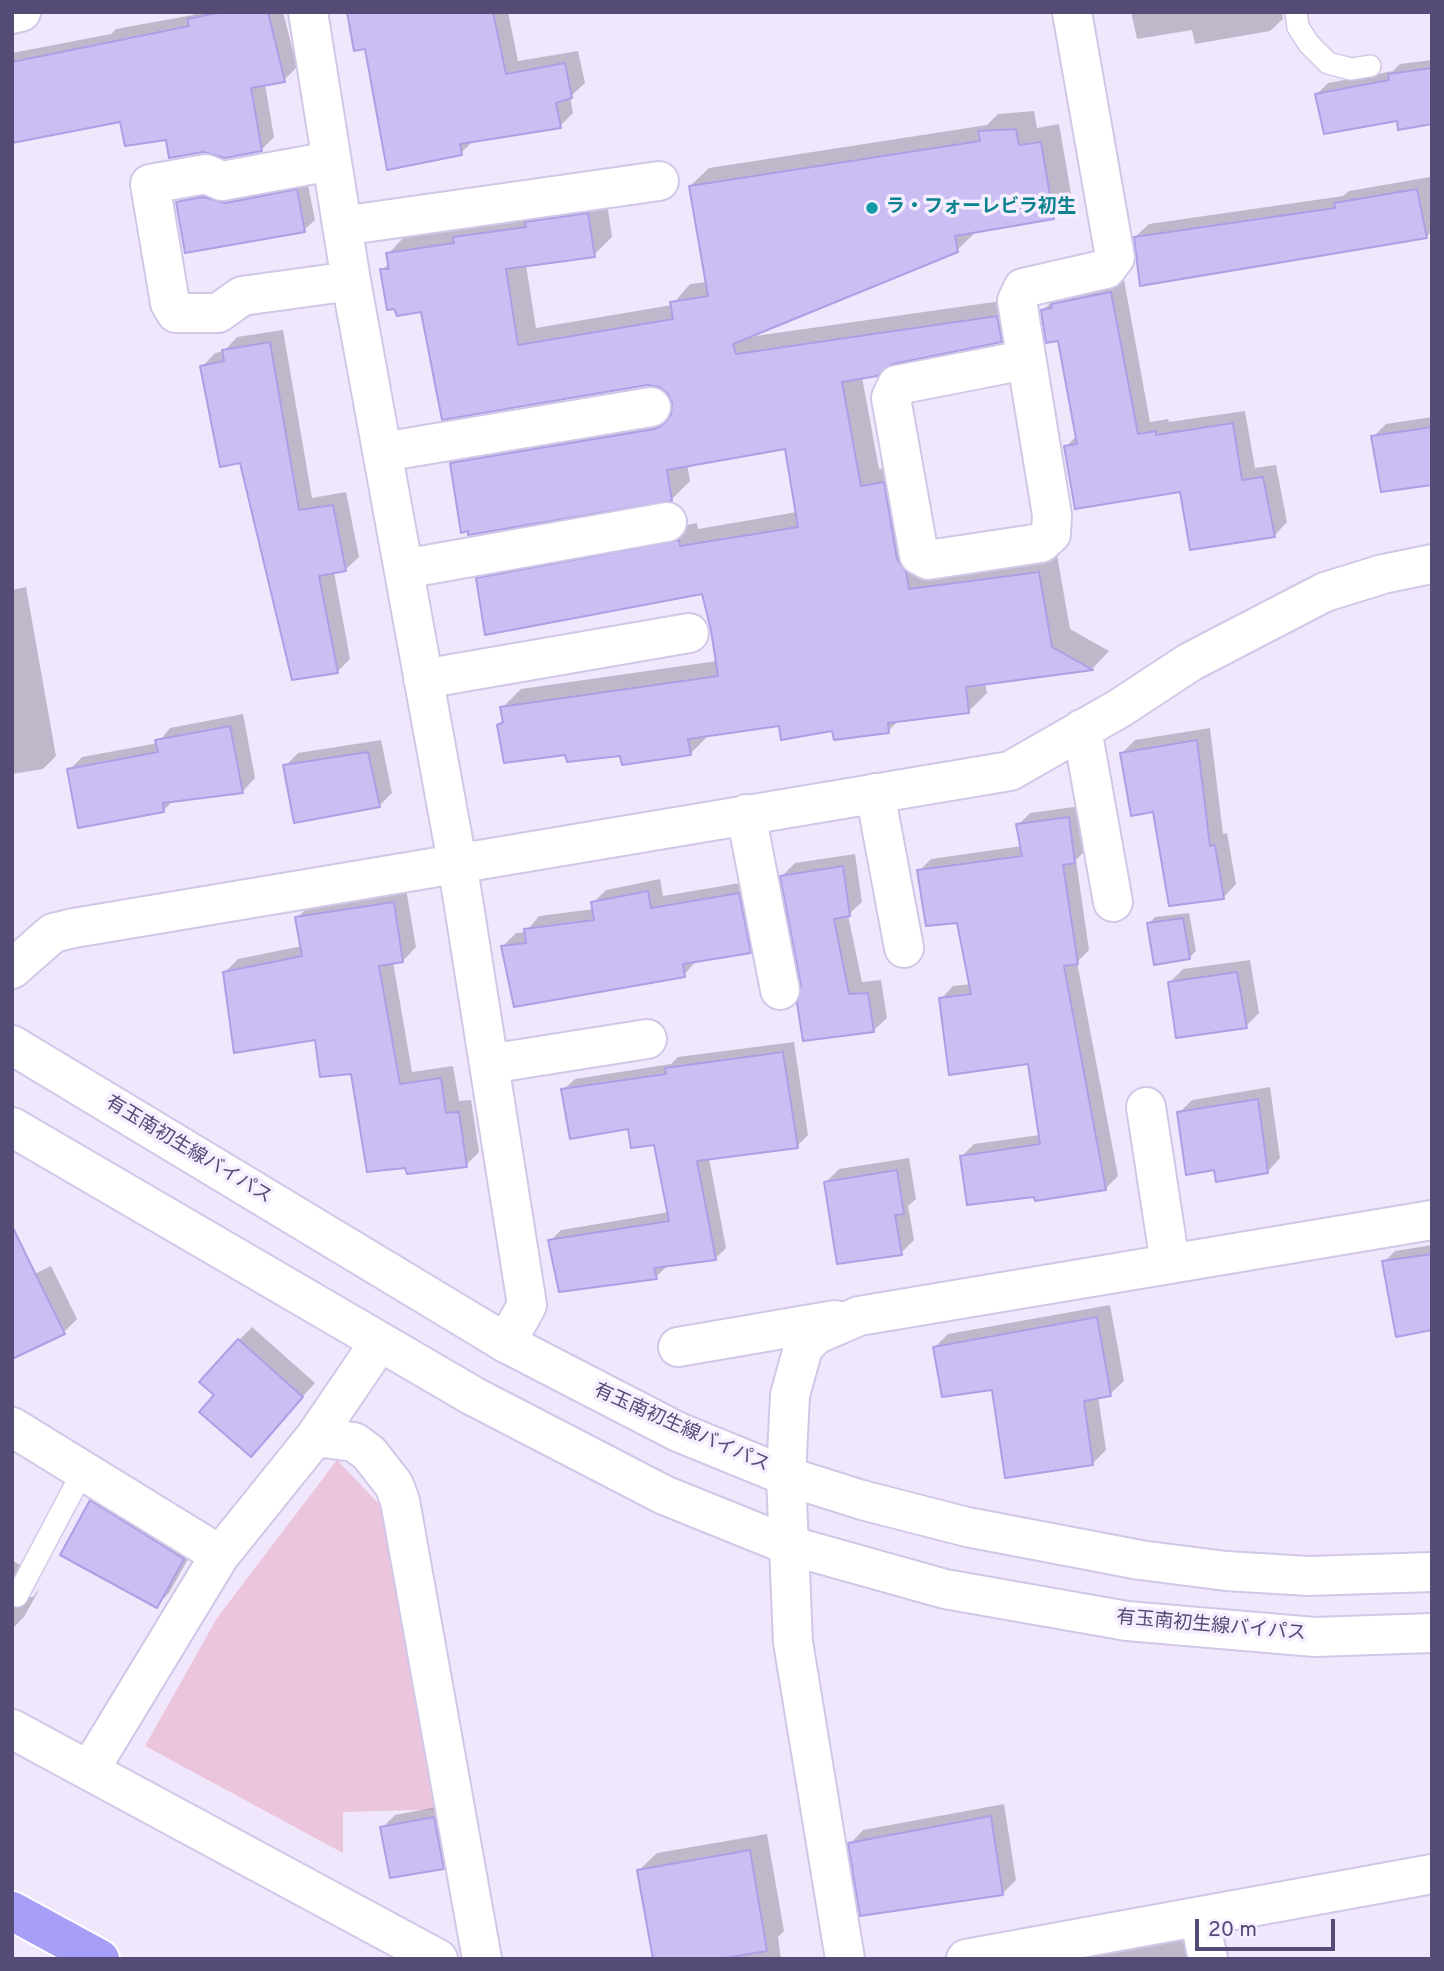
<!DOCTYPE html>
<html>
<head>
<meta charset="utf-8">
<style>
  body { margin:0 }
  #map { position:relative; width:1444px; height:1971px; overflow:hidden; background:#f1e7fd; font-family:Overpass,sans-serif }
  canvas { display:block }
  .frame { position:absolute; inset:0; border:14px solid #544b77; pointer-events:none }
  .scale { position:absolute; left:1195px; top:1919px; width:140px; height:32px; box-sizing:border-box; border:4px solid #544b77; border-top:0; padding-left:9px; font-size:21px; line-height:24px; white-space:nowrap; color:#544b77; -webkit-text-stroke:5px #f6eeff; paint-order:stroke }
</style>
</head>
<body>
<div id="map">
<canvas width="1444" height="1971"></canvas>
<div class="frame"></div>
<div class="scale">20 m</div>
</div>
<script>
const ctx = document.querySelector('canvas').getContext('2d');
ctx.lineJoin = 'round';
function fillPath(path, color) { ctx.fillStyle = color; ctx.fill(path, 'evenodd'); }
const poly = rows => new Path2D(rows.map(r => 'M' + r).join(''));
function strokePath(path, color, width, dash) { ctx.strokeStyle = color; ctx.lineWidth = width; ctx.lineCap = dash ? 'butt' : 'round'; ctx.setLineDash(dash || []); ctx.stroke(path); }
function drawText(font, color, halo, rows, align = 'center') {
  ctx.font = font + ' Overpass,"Noto Sans JP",sans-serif'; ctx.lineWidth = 7; ctx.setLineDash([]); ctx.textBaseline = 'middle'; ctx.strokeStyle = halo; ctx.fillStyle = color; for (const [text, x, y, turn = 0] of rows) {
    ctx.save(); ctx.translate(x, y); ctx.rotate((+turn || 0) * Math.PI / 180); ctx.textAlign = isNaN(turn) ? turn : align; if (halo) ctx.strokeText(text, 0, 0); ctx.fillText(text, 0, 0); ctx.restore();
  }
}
const green = poly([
  [337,1460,380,1505,448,1809,343,1812,343,1853,145,1746,217,1618]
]);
const shadow = poly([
  [196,12,283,12,297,67,284,80,265,84,274,137,261,150,167,138,121,120,12,141,12,53,111,34,116,29,193,15],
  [349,12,508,12,518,61,578,51,585,83,570,97,573,113,560,126,474,140,461,153,367,47],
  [1131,12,1282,12,1283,19,1270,31,1195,44,1192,30,1137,39],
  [1432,60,1432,123,1398,119,1317,94,1328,83,1393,71,1400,64],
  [1034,111,1037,128,1059,124,1072,199,1053,217,976,232,957,250,748,337,1015,299,1019,322,1001,341,892,362,862,377,879,469,902,465,927,572,1057,555,1070,629,1109,651,1092,669,985,683,987,693,969,711,899,720,888,731,780,724,709,735,690,754,567,753,499,725,504,720,502,708,521,689,717,661,704,592,477,579,496,561,697,523,698,529,797,512,786,447,687,464,690,481,671,500,451,464,470,445,673,411,674,402,670,393,660,385,647,384,444,418,422,310,382,270,389,263,388,254,406,235,606,196,612,237,594,255,526,265,536,328,672,305,690,284,707,282,690,186,709,168,987,125,998,114],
  [1430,177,1432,231,1426,237,1135,237,1149,224,1343,196,1349,191],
  [307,180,315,220,304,230,178,202,188,192],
  [1124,280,1150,422,1168,419,1169,422,1245,411,1255,468,1276,465,1287,522,1274,536,1181,490,1066,447,1077,435,1059,339,1042,310,1066,292],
  [283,330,312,498,346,492,359,557,345,570,334,572,350,659,337,672,202,367,215,353,224,351,237,337],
  [1432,417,1432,485,1373,437,1386,424],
  [26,587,56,756,43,769,12,774,12,590],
  [243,714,255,778,242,792,174,800,164,810,69,770,82,757,158,743,170,728],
  [1210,728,1223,834,1227,833,1236,884,1223,898,1122,753,1135,740],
  [381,740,392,793,379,806,285,766,298,753],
  [1081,806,1087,849,1076,860,1089,950,1077,962,1118,1176,1105,1189,1036,1195,962,1156,974,1144,1040,1135,1029,1062,941,999,953,986,971,984,958,921,919,871,931,859,1022,846,1018,825,1030,813],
  [855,854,862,902,848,915,862,982,881,980,887,1018,873,1031,803,986,782,876,795,863],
  [660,879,663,896,752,881,763,938,750,951,697,960,684,975,503,946,516,933,526,932,539,916,594,909,593,903,606,890],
  [406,889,416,947,403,961,393,962,412,1072,453,1066,459,1101,471,1100,479,1152,466,1165,352,1072,316,1038,225,972,238,959,302,946,297,918,310,905],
  [1189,913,1196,951,1190,957,1149,923,1155,917],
  [1250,960,1259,1013,1246,1026,1170,982,1183,969],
  [794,1042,808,1135,797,1146,709,1158,726,1248,715,1259,667,1266,656,1277,550,1241,561,1230,669,1212,655,1143,563,1090,575,1079,671,1064,678,1057],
  [1270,1087,1280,1158,1267,1172,1179,1113,1192,1100],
  [909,1158,916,1199,908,1206,914,1240,901,1253,826,1182,839,1169],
  [1432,1245,1432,1328,1384,1262,1395,1251],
  [51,1266,77,1319,64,1332,12,1285],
  [1110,1305,1124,1381,1110,1394,1098,1396,1106,1450,1093,1463,935,1347,948,1334],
  [252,1327,315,1383,263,1441,216,1395,239,1340],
  [104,1488,196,1545,169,1593,156,1606,91,1501],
  [12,1560,22,1566,21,1597,33,1597,40,1588,24,1617,13,1628],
  [1004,1804,1016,1880,1003,1893,850,1844,863,1830],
  [447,1805,456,1854,443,1867,382,1828,395,1815],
  [767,1834,784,1931,778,1937,781,1959,655,1959,639,1870,657,1853],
  [1197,1937,1204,1959,1068,1959,1157,1940,1158,1944]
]);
const building = poly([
  [222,12,268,12,285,82,251,88,262,151,225,158,203,152,169,158,166,140,125,146,120,122,12,143,12,62,189,26,187,19,222,12],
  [347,12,493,12,506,74,565,63,572,98,556,103,561,128,460,144,462,155,387,170,365,49,354,51,347,12],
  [1432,68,1432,124,1398,130,1397,121,1324,134,1315,94,1389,80,1388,74,1432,68],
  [1016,129,1019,145,1041,142,1054,219,955,236,958,252,733,344,736,354,997,316,1002,342,893,364,877,376,842,382,861,486,884,482,897,559,906,572,909,589,1039,572,1052,647,1093,670,966,687,969,713,888,723,889,733,834,740,832,731,781,740,779,726,688,739,691,755,622,765,620,756,567,762,565,755,504,763,497,725,503,722,500,707,718,676,711,630,702,594,485,635,476,578,679,540,680,546,798,527,785,449,667,470,672,501,468,535,468,531,461,533,450,463,655,429,664,424,671,415,672,403,668,394,659,387,647,385,442,420,421,312,397,316,394,309,387,310,380,269,389,269,386,253,454,243,453,237,526,227,525,222,588,213,595,257,506,269,518,345,673,319,670,302,708,296,689,186,980,141,978,131,1016,129],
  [297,189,305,232,185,253,176,202,203,197,226,203,297,189],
  [1417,189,1427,238,1140,286,1134,237,1335,208,1334,203,1417,189],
  [1111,292,1138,434,1156,431,1156,435,1233,423,1242,480,1263,477,1275,537,1190,550,1180,492,1075,509,1064,446,1077,444,1058,341,1046,343,1041,310,1052,308,1051,304,1111,292],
  [270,342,299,510,333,505,346,571,319,576,338,673,292,680,240,463,220,467,200,366,224,361,222,350,270,342],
  [1432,427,1432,485,1381,492,1371,436,1432,427],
  [230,726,243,793,163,803,164,812,78,828,67,769,158,752,155,740,230,726],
  [1197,740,1210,846,1215,845,1224,899,1169,906,1153,812,1131,816,1120,753,1197,740],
  [368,752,380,807,294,823,283,765,368,752],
  [1069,817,1075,863,1063,865,1078,964,1064,966,1106,1190,1035,1201,1034,1197,967,1205,960,1156,1040,1144,1028,1064,949,1075,939,998,971,994,957,923,926,926,917,870,1022,856,1016,824,1069,817],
  [843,866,850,916,834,919,849,994,868,993,874,1032,803,1041,797,1003,801,986,780,876,843,866],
  [648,891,651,908,739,893,751,953,683,964,685,977,514,1007,501,946,526,943,524,929,594,920,591,902,648,891],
  [394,902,403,962,379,966,400,1084,441,1078,446,1113,459,1112,467,1167,407,1174,405,1168,367,1172,351,1074,320,1077,315,1040,234,1053,223,972,302,956,295,917,394,902],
  [1183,918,1190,959,1154,965,1147,923,1183,918],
  [1237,972,1247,1028,1176,1038,1168,982,1237,972],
  [783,1052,798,1148,697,1161,716,1260,654,1268,657,1279,559,1292,548,1240,669,1221,654,1145,631,1148,628,1129,570,1139,561,1089,666,1074,665,1068,783,1052],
  [1258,1099,1268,1173,1216,1182,1214,1170,1186,1175,1177,1112,1258,1099],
  [897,1170,904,1214,895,1215,902,1255,837,1264,824,1182,897,1170],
  [12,1226,65,1334,12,1359,12,1226],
  [1432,1254,1432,1330,1396,1337,1382,1261,1432,1254],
  [1097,1317,1111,1396,1084,1401,1093,1465,1005,1478,992,1390,942,1397,933,1347,1097,1317],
  [238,1339,303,1397,251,1457,199,1412,214,1395,199,1382,238,1339],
  [90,1500,184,1559,157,1608,60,1555,90,1500],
  [991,1816,1003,1895,860,1916,848,1843,991,1816],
  [434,1817,444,1869,390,1878,380,1827,434,1817],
  [750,1850,767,1951,720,1959,653,1959,637,1870,750,1850]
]);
const service = poly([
  [1296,12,1298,27,1309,44,1328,63,1351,69,1370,66],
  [17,1596,83,1471]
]);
const minor = poly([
  [308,12,351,281,457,862,527,1305,506,1343],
  [12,14,21,12],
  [331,161,222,181,206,174,150,184,170,303,176,313,218,313,242,296,351,281],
  [342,226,659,181],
  [1025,360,897,385,891,398,919,555,928,560,1041,543,1051,534,1052,515,1017,301,1023,288,1106,269,1115,257,1072,12],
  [383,452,651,407],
  [404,569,667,522],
  [423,679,689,633],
  [1082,729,1113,902],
  [875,793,904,948],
  [746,814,780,990],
  [12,969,53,933,74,928,1010,771,1120,708,1190,662,1325,592,1383,574,1432,564],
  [489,1064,647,1039],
  [1146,1107,1170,1263],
  [678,1347,835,1320],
  [12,1427,220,1555],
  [315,1437,354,1442,369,1453,394,1485,400,1501,482,1959],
  [12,1729,438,1959],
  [90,1769,220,1555,315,1437,379,1343],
  [1199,1917,1208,1959],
  [845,1959,793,1642,786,1476,790,1395,803,1348,815,1335,859,1316,1432,1220],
  [966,1959,1432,1874]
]);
const tertiary = poly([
  [12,1045,506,1343,678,1432,786,1476,862,1500,967,1527,1140,1560,1226,1571,1309,1576,1432,1572],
  [12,1127,473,1396,664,1495,788,1545,945,1589,1127,1621,1315,1637,1432,1633]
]);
const motorway = poly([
  [12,1911,100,1959]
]);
const markers = [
  [872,208,7,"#0f9aa8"]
];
const cultureNames = [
  ["ラ・フォーレビラ初生",886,208]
];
const streetNames = [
  ["有玉南初生線バイパス",188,1151,31],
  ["有玉南初生線バイパス",681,1429,24],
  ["有玉南初生線バイパス",1211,1627,5]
];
fillPath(green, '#ebc5db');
fillPath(shadow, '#0003');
fillPath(building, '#cbbef3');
strokePath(building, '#ae9ee6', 2);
strokePath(service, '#d1c7e7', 24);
strokePath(minor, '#d1c7e7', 42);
strokePath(tertiary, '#d1c7e7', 42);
strokePath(motorway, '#fff', 42);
strokePath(service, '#fff', 21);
strokePath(minor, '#fff', 38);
strokePath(tertiary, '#fff', 38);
strokePath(motorway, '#a79ef8', 38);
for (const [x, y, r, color] of markers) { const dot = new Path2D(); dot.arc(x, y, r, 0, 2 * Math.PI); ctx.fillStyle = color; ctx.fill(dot); strokePath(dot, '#f6eeff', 2.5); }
drawText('bold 19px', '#0d838f', '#f6eeff', cultureNames, 'left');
drawText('19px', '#544b77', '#f6eeff', streetNames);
</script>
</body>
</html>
